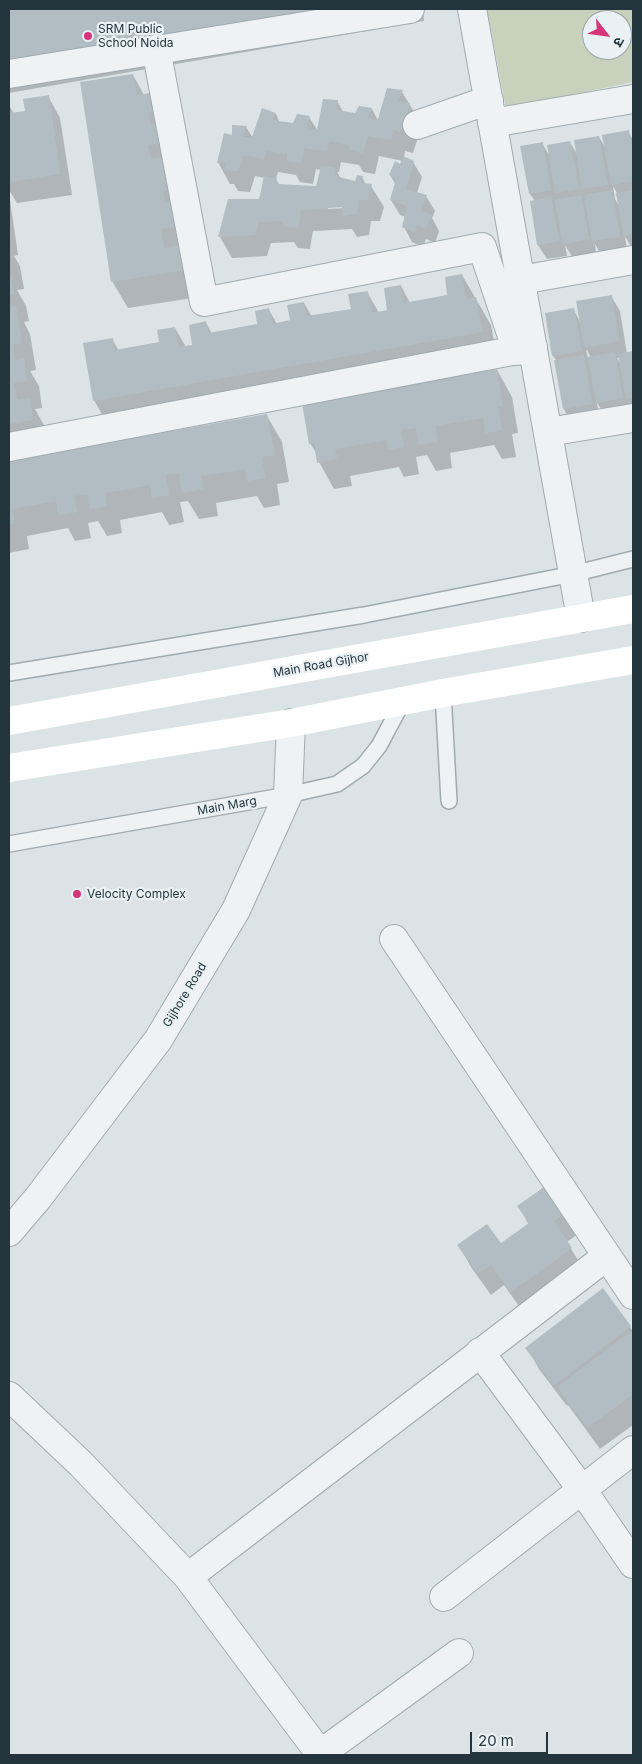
<!DOCTYPE html>
<html>
<head>
<meta charset="utf-8">
<style>
  body { margin:0 }
  #map { position:relative; width:642px; height:1764px; overflow:hidden; background:#dbe3e6; font-family:Inter,"Noto Sans Devanagari",sans-serif }
  canvas { display:block }
  .frame { position:absolute; inset:0; border:10px solid #24343d; pointer-events:none }
  .north { position:absolute; left:582px; top:10px; width:50px; height:50px; box-sizing:border-box; background:#eaf1f4; border:1px solid #9ba5ab; border-radius:50%; rotate:120deg; font-size:14px; font-weight:700; line-height:20px; text-align:center; color:#24343d }
  .north::after { content:''; display:block; margin:auto; width:18px; height:22px; background:#d6357a; clip-path:polygon(50% 0,100% 100%,50% 72%,0 100%) }
  .scale { position:absolute; left:470px; top:1732px; width:78px; height:22px; box-sizing:border-box; border:2px solid #24343d; border-top:0; padding-left:6px; font-size:15px; line-height:18px; white-space:nowrap; color:#24343d; -webkit-text-stroke:4px #eaf1f4; paint-order:stroke }
</style>
</head>
<body>
<div id="map">
<canvas width="642" height="1764"></canvas>
<div class="frame"></div>
<div class="north">उ</div>
<div class="scale">20 m</div>
</div>
<script>
const ctx = document.querySelector('canvas').getContext('2d');
ctx.lineJoin = 'round';
function fillPath(path, color) { ctx.fillStyle = color; ctx.fill(path, 'evenodd'); }
const poly = rows => new Path2D(rows.map(r => 'M' + r).join(''));
function strokePath(path, color, width, dash) { ctx.strokeStyle = color; ctx.lineWidth = width; ctx.lineCap = dash ? 'butt' : 'round'; ctx.setLineDash(dash || []); ctx.stroke(path); }
function drawText(font, color, halo, rows, align = 'center') {
  ctx.font = font + ' Inter,sans-serif'; ctx.lineWidth = 4.5; ctx.setLineDash([]); ctx.textBaseline = 'middle'; ctx.strokeStyle = halo; ctx.fillStyle = color; for (const [text, x, y, turn = 0] of rows) {
    ctx.save(); ctx.translate(x, y); ctx.rotate((+turn || 0) * Math.PI / 180); ctx.textAlign = isNaN(turn) ? turn : align; if (halo) ctx.strokeText(text, 0, 0); ctx.fillText(text, 0, 0); ctx.restore();
  }
}
const green = poly([
  [487,9,633,9,633,82,506,108],
  [592,20,622,20,622,50,592,50]
]);
const shadow = poly([
  [9,9,423,9,424,21,9,93],
  [133,75,144,95,156,93,199,297,128,308,112,281],
  [402,92,422,125,413,153,405,151,404,157,413,162,422,177,417,193,426,196,435,211,432,218,439,231,435,243,426,239,423,247,412,242,404,227,406,217,400,215,391,200,396,185,390,175,401,166,403,161,379,156,375,174,363,172,359,165,341,162,339,172,337,172,341,179,355,183,362,177,366,185,371,186,384,207,380,221,371,221,369,235,357,237,352,229,313,231,310,249,298,248,294,242,271,243,267,256,232,258,220,237,260,200,265,178,255,176,250,192,238,191,234,184,230,184,218,162,233,136,246,127,253,138,263,109,276,114,280,123,294,125,309,117,318,131,337,101,344,113,356,114,360,107,372,109,379,122],
  [316,169,322,170,317,188,280,186,276,179,278,172,296,175,300,182,313,184],
  [348,206,348,208,328,209,328,207],
  [48,96,60,118,72,195,17,203,9,190,9,105,14,114,27,112],
  [628,131,633,140,633,250,625,236,627,251,602,256,595,244,596,254,573,258,565,245,567,256,547,259,538,245,535,201,530,194,542,143,550,157,570,142,578,156,599,137,606,149],
  [613,186,617,193,619,206,615,199],
  [9,193,18,255,14,256,20,266,24,289,17,290,26,306,29,321,24,322,30,334,36,370,30,371,39,386,42,408,35,409,45,427,25,458,267,416,282,442,289,482,277,484,280,505,264,508,257,496,216,503,218,516,199,519,188,501,180,502,184,522,169,525,162,512,120,520,122,533,107,536,98,521,88,523,91,538,75,541,68,528,27,536,29,549,9,553],
  [462,275,491,325,497,358,109,427,94,400,112,339,119,351,160,343,175,328,186,347,194,346,206,323,212,334,258,325,269,310,277,324,291,321,304,303,312,317,352,310,367,292,379,313,389,311,401,286,410,303,449,296],
  [611,296,620,311,627,354,633,353,633,410,629,402,630,413,606,418,597,402,599,419,572,424,564,409,557,361,553,356,574,310,580,322],
  [586,350,587,350,591,358,588,358],
  [620,357,621,365,617,358],
  [497,370,512,397,518,433,512,434,516,457,502,459,494,445,450,453,452,468,436,471,427,455,416,457,419,474,404,477,399,467,350,476,352,486,334,489,319,462,318,456,310,443],
  [546,1187,578,1234,567,1242,584,1270,524,1313,504,1285,491,1295,471,1267,459,1246,501,1245,529,1225,519,1207],
  [602,1290,633,1331,633,1425,600,1449,568,1405,567,1406,539,1369,527,1348]
]);
const building = poly([
  [9,9,318,9,318,10,9,64],
  [133,74,137,95,157,92,160,110,149,112,151,124,161,122,164,143,148,145,151,159,167,156,172,189,163,190,165,202,174,201,177,226,161,229,164,248,180,245,184,270,111,282,80,82],
  [387,88,403,90,398,101,410,103,401,132,393,130,391,140,368,136,363,153,349,150,349,145,329,141,327,151,304,148,301,163,287,161,287,154,266,151,264,159,243,155,238,171,224,170,226,163,217,163,224,133,232,135,232,125,247,126,243,137,252,137,262,108,276,113,272,120,293,123,297,114,310,116,306,128,317,130,323,99,338,100,337,110,355,113,359,106,372,108,368,118,378,119],
  [49,95,60,174,9,182,9,113,25,111,23,99],
  [629,130,633,154,633,181,611,185,602,135],
  [599,136,608,185,582,189,574,140],
  [570,141,579,189,555,193,547,145],
  [543,142,551,190,529,194,520,146],
  [403,156,414,161,406,189,427,195,421,211,432,215,426,229,417,225,415,233,402,227,407,206,390,200,396,179,389,175,395,161,400,164],
  [321,166,336,168,335,176,355,181,357,175,363,176,361,183,372,184,368,200,359,200,357,214,343,216,342,207,301,210,298,228,284,227,283,221,259,222,255,235,218,237,228,199,259,199,264,176,277,178,276,184,316,186],
  [612,190,620,237,592,241,584,195],
  [633,190,633,234,624,236,616,193],
  [581,195,589,239,563,244,555,200],
  [551,197,559,241,537,245,530,201],
  [462,274,466,299,476,297,483,332,93,401,83,343,113,338,115,350,159,342,157,330,175,327,179,347,192,345,189,325,206,321,209,333,257,324,255,311,269,308,272,324,290,320,287,305,304,302,307,316,351,309,348,294,368,291,372,313,387,310,384,288,401,285,404,303,447,295,445,277],
  [11,277,14,295,9,295,9,278],
  [612,295,619,341,584,348,576,301],
  [16,306,22,343,13,345,15,360,24,358,27,381,14,383,17,400,30,398,33,420,9,424,9,307],
  [574,308,582,351,552,356,545,313],
  [633,351,633,398,626,399,618,354],
  [615,352,623,398,596,403,588,357],
  [584,355,592,404,563,409,554,360],
  [497,369,503,406,498,407,502,430,485,433,483,418,435,426,438,442,419,445,416,428,401,430,404,447,388,450,386,440,335,449,337,459,317,463,314,443,309,444,302,403],
  [267,414,275,455,262,457,265,478,247,481,245,469,201,476,203,489,182,493,179,473,166,475,169,495,152,498,150,485,105,493,107,506,90,509,87,494,74,496,77,512,58,515,56,501,12,509,15,523,9,524,9,460],
  [547,1185,566,1212,554,1221,572,1248,511,1292,491,1265,478,1274,457,1245,487,1224,501,1243,529,1223,517,1206],
  [603,1288,631,1326,554,1386,525,1348],
  [633,1330,633,1394,587,1428,557,1387]
]);
const lane = poly([
  [9,673,364,615,573,574,633,559],
  [443,693,449,801],
  [9,844,288,795,337,784,363,766,379,746,403,701]
]);
const street = poly([
  [472,9,581,618],
  [156,49,204,302,482,247,517,351],
  [9,74,410,9],
  [492,123,633,99],
  [417,125,489,100],
  [521,280,633,260],
  [548,432,633,418],
  [9,447,533,347],
  [394,939,607,1256],
  [9,1232,38,1198,158,1040,236,910,288,795,291,723],
  [480,1352,583,1491,633,1564],
  [9,1396,81,1464,188,1577,607,1256,633,1295],
  [188,1577,321,1755],
  [444,1597,633,1450],
  [320,1754,459,1653]
]);
const secondary = poly([
  [9,721,633,609],
  [9,768,291,723,443,693,633,660]
]);
const markers = [
  [88,36,5,"#d6357a"],
  [77,894,5,"#d6357a"]
];
const poiNames = [
  ["SRM Public",98,29],
  ["School Noida",98,43],
  ["Velocity Complex",87,894]
];
const streetNames = [
  ["Main Road Gijhor",321,665,-10],
  ["Main Marg",227,806,-10],
  ["Gijhore Road",185,995,-59]
];
fillPath(green, '#c7d1bb');
fillPath(shadow, '#0003');
fillPath(building, '#b2bdc3');
strokePath(lane, '#a0abb0', 18);
strokePath(street, '#a0abb0', 30);
strokePath(lane, '#eef2f5', 15);
strokePath(street, '#eef2f5', 28);
strokePath(secondary, '#fff', 28);
for (const [x, y, r, color] of markers) { const dot = new Path2D(); dot.arc(x, y, r, 0, 2 * Math.PI); ctx.fillStyle = color; ctx.fill(dot); strokePath(dot, '#eaf1f4', 2); }
drawText('12px', '#24343d', '#eaf1f4', poiNames, 'left');
drawText('12px', '#24343d', '#eaf1f4', streetNames);
</script>
</body>
</html>
